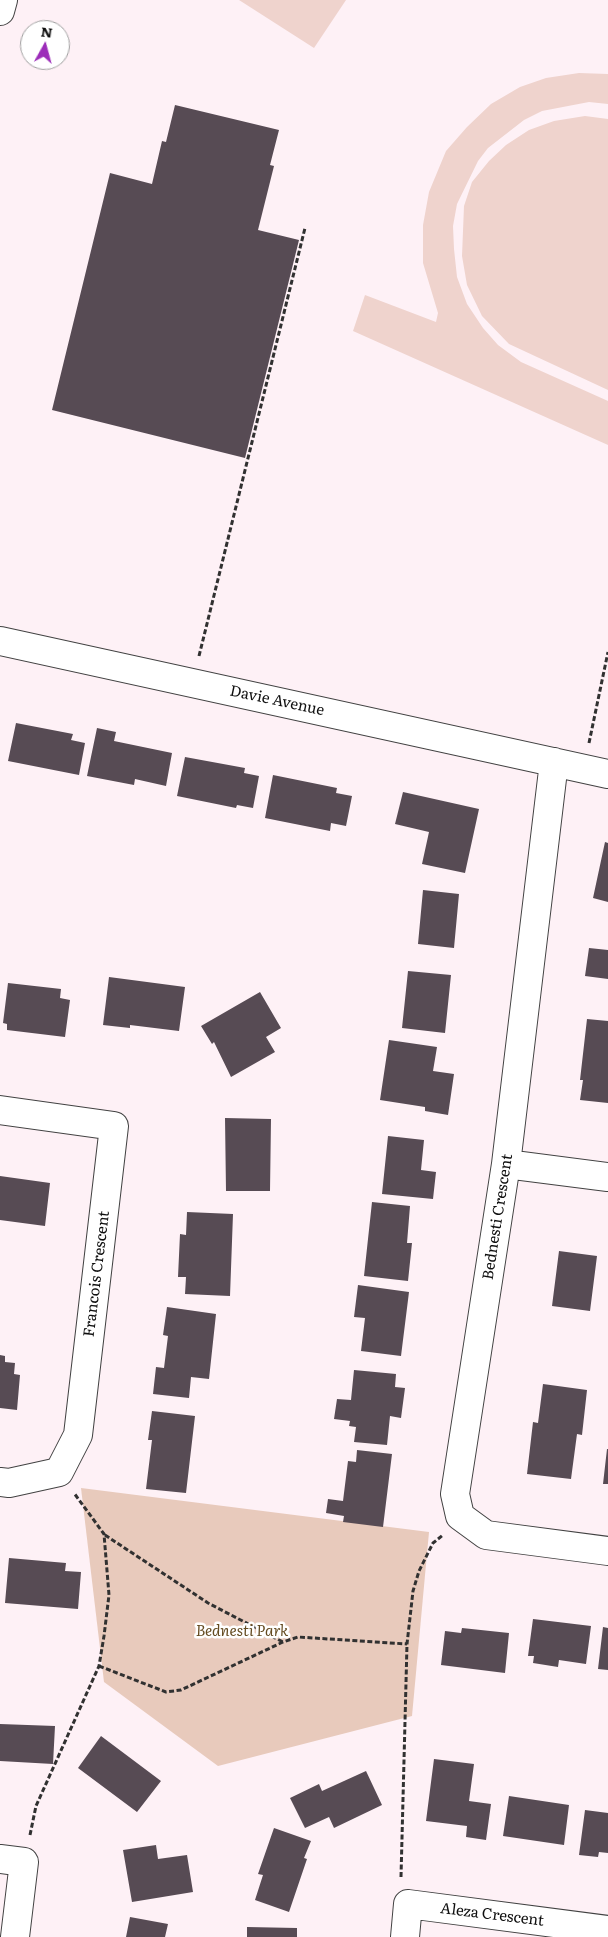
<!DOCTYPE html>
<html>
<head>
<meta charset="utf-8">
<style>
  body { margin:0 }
  #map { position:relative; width:608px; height:1937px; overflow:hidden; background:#fef1f6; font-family:Literata,serif }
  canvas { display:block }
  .north { position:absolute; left:20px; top:20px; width:50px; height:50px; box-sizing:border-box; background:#fff; border:1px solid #9f9f9f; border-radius:50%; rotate:7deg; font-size:14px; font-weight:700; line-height:20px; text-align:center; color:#0f0f0f }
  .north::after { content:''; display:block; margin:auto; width:18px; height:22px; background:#9c2cb9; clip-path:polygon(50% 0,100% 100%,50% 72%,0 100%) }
</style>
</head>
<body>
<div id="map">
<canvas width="608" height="1937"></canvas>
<div class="north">N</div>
</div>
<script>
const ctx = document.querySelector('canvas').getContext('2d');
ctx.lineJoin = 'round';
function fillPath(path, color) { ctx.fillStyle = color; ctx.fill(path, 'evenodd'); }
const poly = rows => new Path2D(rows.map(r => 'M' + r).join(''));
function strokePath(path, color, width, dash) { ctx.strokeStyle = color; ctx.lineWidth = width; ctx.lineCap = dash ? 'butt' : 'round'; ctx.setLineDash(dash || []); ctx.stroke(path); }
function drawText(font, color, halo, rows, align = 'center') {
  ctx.font = font + ' Literata,serif'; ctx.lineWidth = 5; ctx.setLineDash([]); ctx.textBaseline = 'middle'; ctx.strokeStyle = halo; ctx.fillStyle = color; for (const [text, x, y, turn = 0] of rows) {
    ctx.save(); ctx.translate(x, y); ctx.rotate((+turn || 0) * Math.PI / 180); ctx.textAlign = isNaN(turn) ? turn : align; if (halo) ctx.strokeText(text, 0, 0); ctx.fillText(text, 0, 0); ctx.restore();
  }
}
const green = poly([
  [81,1488,429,1532,412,1716,218,1766,104,1682]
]);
const pitch = poly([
  [239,0,346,0,314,48],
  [579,73,608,74,608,104,589,102,542,111,524,120,488,148,478,161,457,204,453,226,454,249,457,277,467,304,483,328,498,345,521,362,608,401,608,445,353,331,365,295,436,322,438,313,423,263,423,225,429,192,446,151,467,127,491,104,520,87,546,78],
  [585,116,608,119,608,390,509,344,482,316,467,285,462,256,464,206,472,182,489,161,506,145,529,130,554,121]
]);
const building = poly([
  [175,105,279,130,270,165,274,166,258,230,299,240,245,458,52,410,110,173,152,184,162,141,166,142],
  [16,723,73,734,71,740,85,743,79,775,8,761],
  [97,728,116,732,114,741,172,753,166,786,135,779,134,785,87,776],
  [185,757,245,768,244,773,259,776,253,808,237,805,236,808,177,796],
  [273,775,337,788,336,793,352,796,346,826,331,823,330,831,265,818],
  [403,792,479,809,465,873,422,864,429,832,395,824],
  [605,842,608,843,608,902,593,898],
  [423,890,459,894,454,948,418,944],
  [589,948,608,950,608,979,585,976],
  [408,971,451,975,445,1033,402,1028],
  [109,977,185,987,179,1031,130,1025,130,1028,103,1025],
  [8,983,61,989,60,998,70,1000,65,1037,7,1030,7,1024,3,1023],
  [260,992,281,1028,266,1037,275,1052,231,1077,214,1042,212,1044,201,1026],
  [587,1019,608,1021,608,1103,580,1100,583,1080,580,1080],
  [389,1040,437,1047,433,1071,454,1074,448,1115,425,1111,425,1107,380,1100],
  [225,1118,271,1119,270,1191,226,1191],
  [388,1136,424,1140,421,1170,436,1172,433,1199,382,1194],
  [0,1176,50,1183,45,1226,0,1220],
  [372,1202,410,1206,407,1243,412,1243,408,1281,364,1276],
  [187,1212,233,1214,230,1296,185,1294,186,1277,178,1277,180,1234,186,1235],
  [559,1251,597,1256,590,1311,552,1306],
  [358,1285,409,1292,401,1356,361,1351,365,1318,354,1317],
  [167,1307,216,1314,209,1379,191,1377,189,1398,153,1394,156,1367,164,1368,168,1336,163,1335],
  [0,1355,5,1356,5,1362,15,1363,14,1374,20,1375,17,1410,0,1408],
  [354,1370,396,1374,395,1387,405,1388,401,1418,390,1416,387,1445,354,1442,356,1427,349,1426,350,1421,334,1419,337,1399,351,1400],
  [543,1384,587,1390,582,1435,577,1434,571,1479,527,1474,533,1422,538,1423],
  [152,1411,195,1416,186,1493,146,1489,152,1440,148,1440],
  [607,1449,608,1449,608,1484,603,1484],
  [357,1450,392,1454,383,1527,343,1522,344,1516,326,1513,328,1499,343,1501,348,1461,356,1462],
  [9,1558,66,1563,65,1571,81,1572,78,1609,5,1603],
  [533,1619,591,1626,586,1664,559,1660,558,1667,533,1663,534,1656,528,1656],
  [603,1627,608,1628,608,1670,598,1669],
  [462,1628,509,1633,505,1673,441,1665,445,1631,461,1633],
  [0,1724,55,1726,53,1764,0,1761],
  [101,1736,161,1781,137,1812,78,1768],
  [434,1759,474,1764,469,1801,491,1804,486,1840,466,1837,467,1826,426,1821],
  [366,1771,382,1805,334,1828,329,1817,305,1828,290,1798,319,1784,322,1791],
  [509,1796,569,1805,564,1845,503,1836],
  [585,1810,608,1813,608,1853,599,1852,598,1857,579,1855],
  [274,1828,311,1841,304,1858,307,1859,289,1912,255,1900,263,1875,258,1874],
  [156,1845,158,1859,187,1855,193,1892,132,1902,123,1850],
  [130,1917,168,1924,165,1937,126,1937],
  [247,1927,297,1928,297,1937,247,1937]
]);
const path = poly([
  [199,656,305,228],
  [589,743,608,652],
  [105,1535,208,1603,283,1642],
  [99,1666,166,1692,181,1690,283,1642,298,1637,407,1644],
  [30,1835,36,1806,99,1666,104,1636,109,1595,104,1534,74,1493],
  [401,1877,407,1644,413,1591,419,1571,433,1543,443,1535]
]);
const street = poly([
  [0,11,3,0],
  [0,641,608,774],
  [554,762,506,1164,455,1494,460,1516,486,1535,608,1551],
  [0,1110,114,1126,78,1435,59,1472,9,1483,0,1482],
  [506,1164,608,1177],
  [0,1859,24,1862,15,1937],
  [405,1937,408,1904,608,1930]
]);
const streetNames = [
  ["Davie Avenue",277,701,12],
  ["Bednesti Crescent",498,1217,-81],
  ["Francois Crescent",97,1274,-83],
  ["Aleza Crescent",492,1915,7]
];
const parkNames = [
  ["Bednesti Park",242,1632]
];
fillPath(green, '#e8cabc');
fillPath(pitch, '#efd3cd');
fillPath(building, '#574b54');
strokePath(street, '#424242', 30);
strokePath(path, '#313131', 3, [5, 2.5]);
strokePath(street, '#fff', 28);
drawText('15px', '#0f0f0f', '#fff', streetNames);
drawText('italic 15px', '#644b21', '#fff', parkNames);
</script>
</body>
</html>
